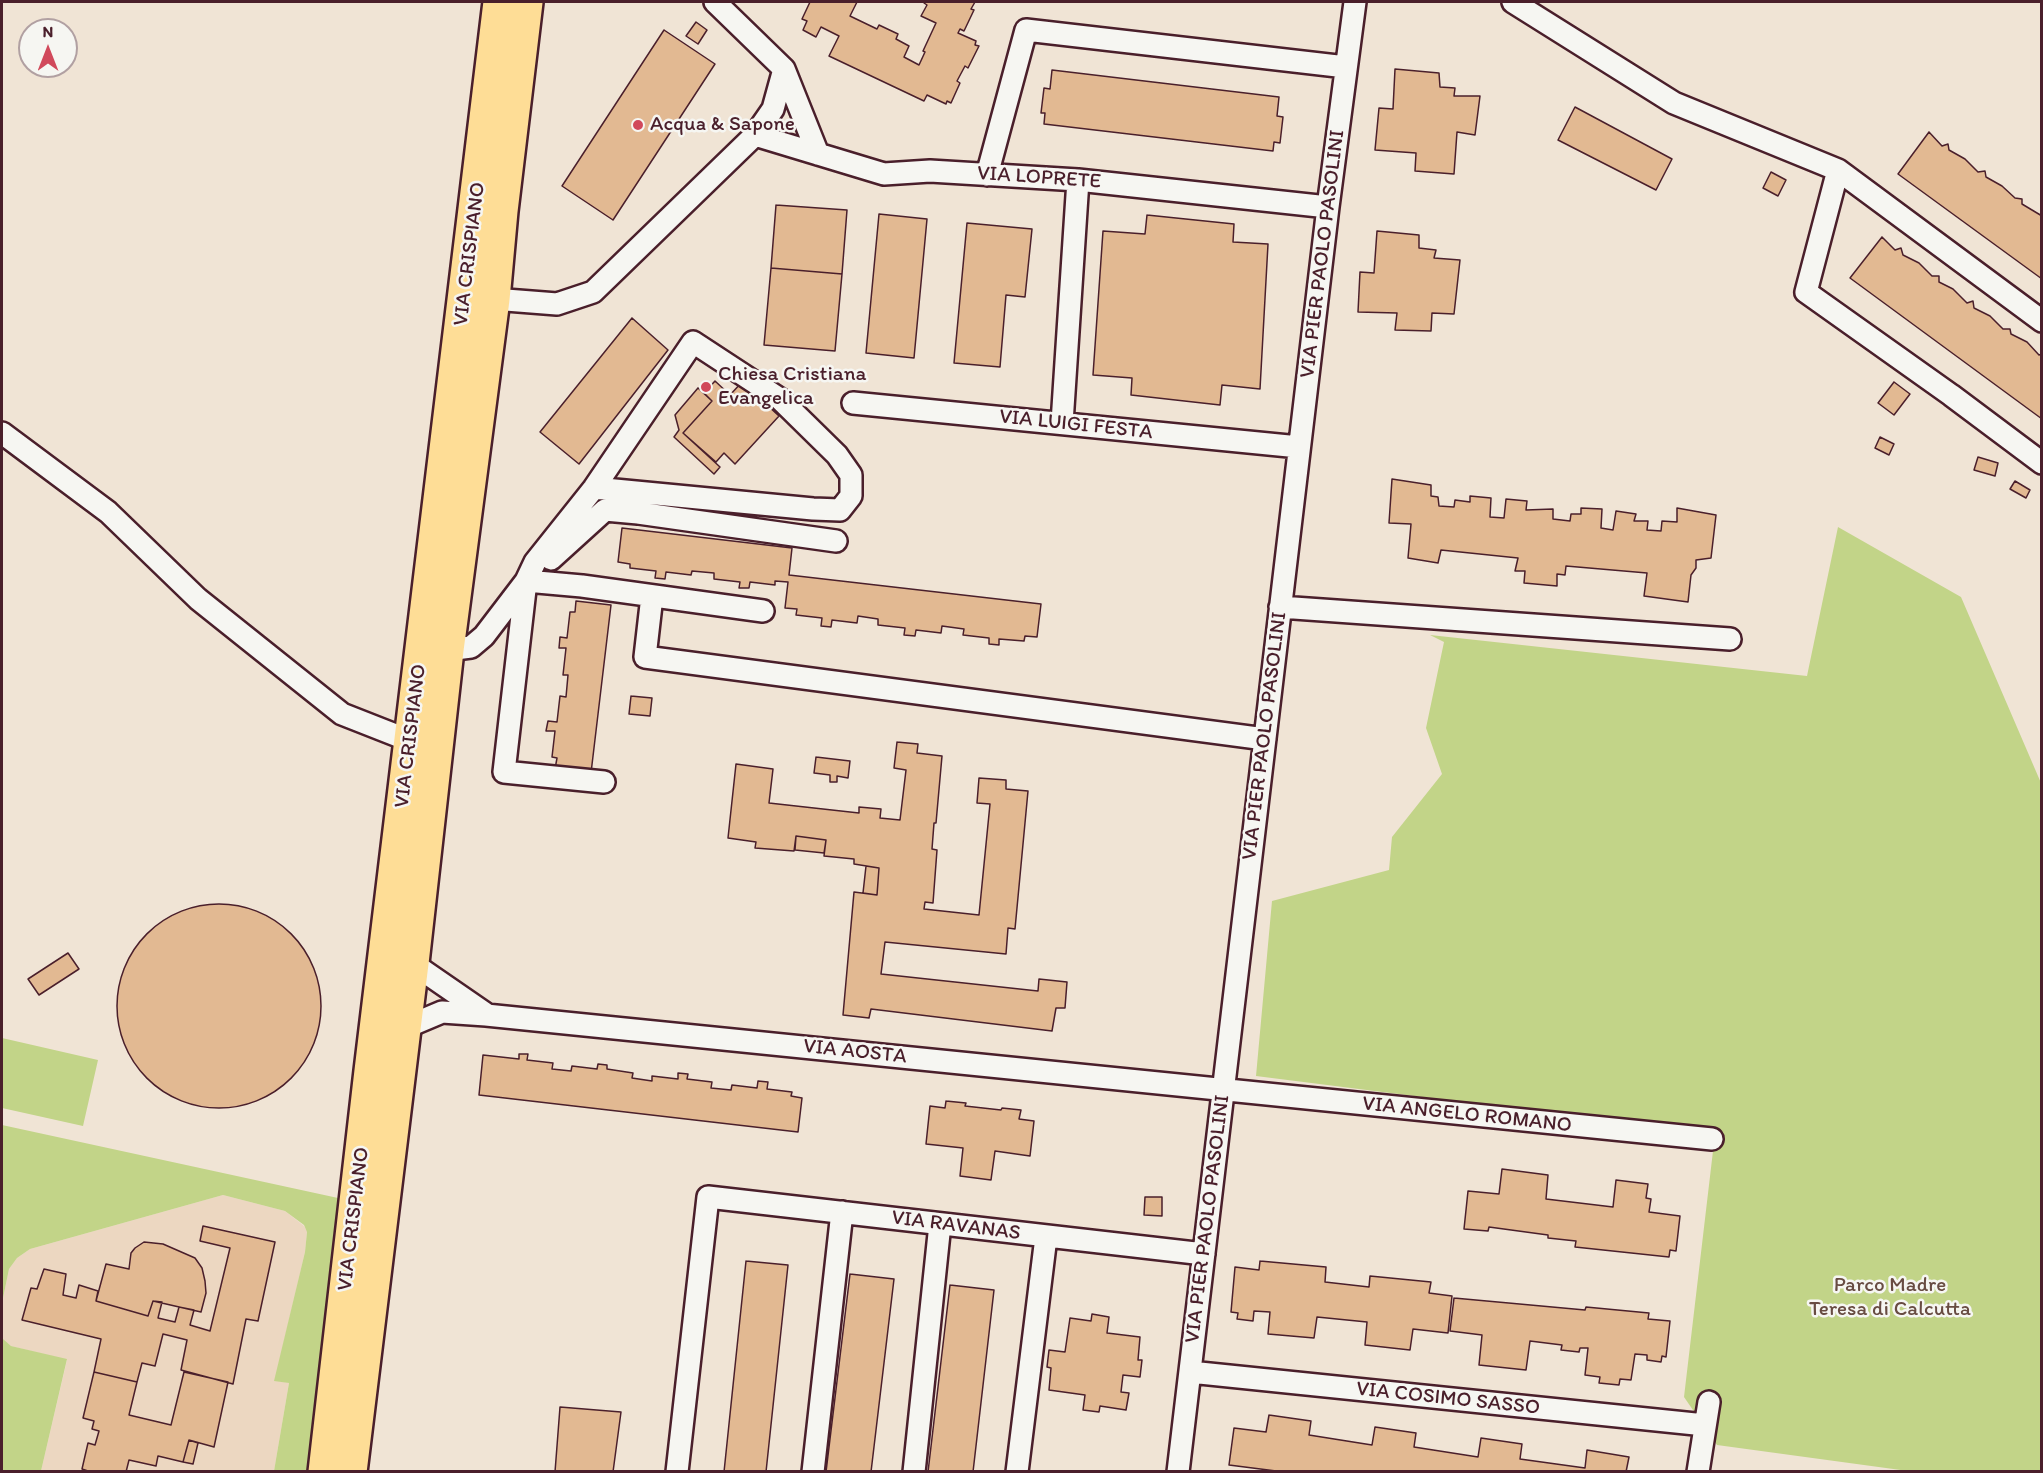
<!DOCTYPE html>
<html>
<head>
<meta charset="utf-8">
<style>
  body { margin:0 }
  #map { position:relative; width:2043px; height:1473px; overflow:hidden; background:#f0e4d5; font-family:Itim,sans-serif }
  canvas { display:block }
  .frame { position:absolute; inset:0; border:3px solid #4a1f2b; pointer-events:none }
  .north { position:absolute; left:18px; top:18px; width:60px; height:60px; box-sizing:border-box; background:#f6f6f2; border:2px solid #b1a0a2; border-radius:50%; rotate:0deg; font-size:16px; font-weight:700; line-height:24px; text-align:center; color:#4a1f2b }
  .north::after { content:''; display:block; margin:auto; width:21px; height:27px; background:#d1495b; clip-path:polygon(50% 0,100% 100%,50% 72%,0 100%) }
</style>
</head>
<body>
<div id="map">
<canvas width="2043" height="1473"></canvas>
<div class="frame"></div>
<div class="north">N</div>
</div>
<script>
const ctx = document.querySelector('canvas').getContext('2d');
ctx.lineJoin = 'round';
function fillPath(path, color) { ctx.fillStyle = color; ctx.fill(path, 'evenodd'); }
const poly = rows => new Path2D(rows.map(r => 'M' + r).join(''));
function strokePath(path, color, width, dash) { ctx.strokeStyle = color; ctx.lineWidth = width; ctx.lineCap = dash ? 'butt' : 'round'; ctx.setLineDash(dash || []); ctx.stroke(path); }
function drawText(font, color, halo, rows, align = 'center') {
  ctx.font = font + ' Itim,sans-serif'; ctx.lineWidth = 5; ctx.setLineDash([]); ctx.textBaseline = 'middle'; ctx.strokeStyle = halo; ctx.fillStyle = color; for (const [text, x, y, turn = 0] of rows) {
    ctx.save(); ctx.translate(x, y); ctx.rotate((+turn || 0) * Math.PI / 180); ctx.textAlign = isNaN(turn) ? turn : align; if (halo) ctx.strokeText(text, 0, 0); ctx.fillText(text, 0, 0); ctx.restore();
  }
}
const built = poly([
  [223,1195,285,1211,304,1226,307,1231,305,1252,275,1380,289,1383,274,1471,41,1471,67,1360,11,1346,2,1338,2,1303,9,1269,17,1258,30,1249]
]);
const green = poly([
  [1838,527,1961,597,2041,783,2041,1471,1908,1471,1717,1445,1684,1397,1715,1134,1256,1076,1272,901,1389,870,1392,837,1442,774,1426,728,1444,642,1430,635,1807,676],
  [2,1038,98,1060,83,1126,2,1108],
  [2,1125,338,1198,307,1471,274,1471,289,1383,274,1381,305,1252,307,1232,304,1225,285,1211,223,1195,30,1249,17,1258,9,1269,2,1303],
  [2,1338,11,1346,67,1359,41,1471,2,1471]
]);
const building = poly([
  [810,2,857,2,850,16,877,29,879,25,898,34,896,39,909,46,904,57,919,65,925,52,923,51,936,23,921,16,927,5,924,3,924,2,975,2,971,9,974,10,964,31,960,29,958,33,976,41,975,45,979,46,968,68,965,66,957,81,960,83,951,103,947,101,946,104,927,95,924,101,829,56,839,36,821,27,816,37,803,30,807,21,802,19,810,2],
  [696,22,707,30,698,44,686,36,696,22],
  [664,30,715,64,613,220,562,186,664,30],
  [1395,69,1439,73,1440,87,1455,88,1454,96,1480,96,1475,135,1457,132,1454,174,1415,171,1416,153,1375,150,1379,108,1393,109,1395,69],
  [1052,70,1279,97,1277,116,1283,117,1280,143,1274,142,1273,151,1044,124,1045,113,1041,113,1044,88,1050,89,1052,70],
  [1575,107,1672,159,1656,190,1558,140,1575,107],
  [1929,132,1942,146,1948,144,1949,150,1965,159,1978,172,1985,171,1986,177,2002,186,2015,198,2022,199,2022,204,2042,216,2042,279,1898,174,1929,132],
  [1771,172,1786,180,1778,196,1763,188,1771,172],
  [776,205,847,210,842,274,771,268,776,205],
  [879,214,927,219,914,358,866,353,879,214],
  [1147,215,1234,224,1233,242,1268,244,1260,389,1222,385,1220,405,1131,395,1132,378,1093,375,1103,231,1145,234,1147,215],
  [967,223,1032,229,1025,297,1006,295,1000,367,954,363,967,223],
  [1377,231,1419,235,1419,248,1436,250,1434,258,1460,260,1454,314,1432,313,1431,331,1395,330,1397,313,1358,312,1360,272,1374,273,1377,231],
  [1882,237,1895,250,1901,248,1903,255,1919,263,1932,276,1939,276,1939,282,1953,289,1967,303,1973,301,1974,308,1990,316,2003,329,2010,329,2011,334,2027,342,2039,355,2042,354,2042,419,1850,278,1882,237],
  [771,268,842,274,835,351,764,345,771,268],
  [632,318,668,350,579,464,540,432,632,318],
  [715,381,730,395,742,382,779,416,735,464,724,453,716,462,683,433,712,401,704,393,715,381],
  [1894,382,1910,394,1894,415,1878,403,1894,382],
  [698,388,712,401,683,433,720,467,714,474,674,437,679,430,675,415,698,388],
  [1880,437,1894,444,1889,455,1875,448,1880,437],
  [1978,457,1998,463,1995,476,1974,470,1978,457],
  [1392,479,1431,485,1431,496,1438,497,1439,506,1454,507,1455,500,1470,502,1470,496,1491,498,1490,517,1504,518,1506,499,1527,501,1526,510,1553,509,1553,519,1570,521,1571,514,1581,514,1581,508,1602,509,1601,528,1613,530,1616,511,1636,514,1634,521,1648,521,1647,530,1661,531,1662,521,1677,522,1677,508,1716,515,1711,558,1696,560,1696,568,1691,575,1688,602,1644,596,1647,573,1566,566,1565,575,1557,574,1557,586,1524,583,1525,571,1515,571,1518,558,1441,550,1438,563,1408,558,1411,524,1389,523,1392,479],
  [2015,481,2030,490,2026,498,2010,489,2015,481],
  [622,528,792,548,789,575,1041,604,1037,637,1025,636,1024,641,999,639,999,645,989,644,989,638,963,635,964,629,942,626,941,633,916,630,915,636,904,635,905,628,878,625,878,619,858,616,857,623,832,620,831,627,821,626,822,618,796,615,797,609,785,608,788,582,775,581,775,585,750,582,749,588,739,588,740,582,714,579,714,573,692,571,691,575,666,572,665,579,655,578,656,571,630,568,630,564,618,562,622,528],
  [576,601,611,605,591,773,555,769,557,758,552,757,555,731,546,731,548,721,557,722,560,696,566,697,568,675,563,675,566,648,559,648,560,637,567,638,570,612,575,612,576,601],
  [631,696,652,698,650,716,629,714,631,696],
  [897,742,918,744,917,753,942,756,936,823,934,823,932,849,937,850,933,903,925,902,924,909,979,915,990,804,977,803,979,778,1006,780,1006,789,1028,791,1015,929,1008,928,1006,954,885,942,881,974,1038,991,1039,979,1067,982,1065,1008,1056,1008,1052,1031,871,1009,869,1018,843,1015,854,892,877,895,879,868,854,864,854,859,824,856,826,840,796,836,794,851,755,848,756,842,728,838,736,764,773,769,769,803,859,813,859,807,881,809,880,818,900,820,906,770,894,768,897,742],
  [816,757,850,761,848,778,837,776,837,782,830,782,830,775,814,773,816,757],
  [796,836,826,840,824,853,795,850,796,836],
  [866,866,879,868,877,895,863,893,866,866],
  '117 1006a102 102 0 1 1 204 0a102 102 0 1 1-204 0Z',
  [68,953,79,969,39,995,28,979,68,953],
  [519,1054,528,1054,527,1060,553,1063,552,1069,571,1071,572,1066,597,1069,598,1064,607,1065,607,1069,633,1073,632,1078,652,1081,652,1076,678,1079,678,1073,688,1074,687,1079,712,1082,711,1088,731,1090,732,1085,757,1088,758,1081,768,1082,767,1089,792,1092,791,1096,802,1098,798,1132,479,1095,483,1055,519,1059,519,1054],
  [946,1101,966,1103,965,1106,1001,1110,1002,1108,1021,1110,1019,1119,1034,1121,1030,1156,995,1151,991,1180,960,1176,963,1148,926,1144,930,1106,945,1108,946,1101],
  [1502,1169,1548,1175,1546,1199,1613,1207,1616,1180,1648,1184,1646,1198,1651,1199,1649,1212,1680,1216,1676,1251,1670,1250,1669,1257,1575,1247,1576,1241,1548,1238,1548,1235,1489,1227,1488,1231,1464,1229,1468,1191,1499,1194,1502,1169],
  [1145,1197,1162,1197,1162,1216,1144,1215,1145,1197],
  [203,1226,275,1242,258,1321,246,1319,233,1384,181,1370,187,1340,163,1334,155,1366,142,1363,137,1382,94,1372,101,1339,22,1320,31,1288,37,1289,44,1269,66,1274,63,1295,76,1298,79,1285,98,1291,96,1301,148,1316,153,1301,162,1302,158,1318,175,1322,179,1307,194,1310,190,1325,210,1331,230,1248,200,1241,203,1226],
  [144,1242,163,1244,195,1258,202,1268,205,1281,206,1293,201,1312,153,1301,148,1316,96,1301,106,1264,129,1269,131,1253,135,1248,144,1242],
  [746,1261,788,1265,766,1472,724,1472,746,1261],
  [1260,1261,1326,1267,1325,1282,1369,1287,1370,1276,1431,1282,1429,1293,1452,1296,1448,1333,1413,1329,1410,1350,1365,1345,1367,1322,1317,1317,1314,1338,1268,1334,1270,1312,1254,1311,1253,1321,1237,1319,1238,1313,1231,1312,1235,1267,1259,1270,1260,1261],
  [850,1274,894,1279,871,1472,826,1472,850,1274],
  [950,1285,994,1290,973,1472,928,1472,950,1285],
  [1454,1298,1585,1310,1586,1307,1649,1313,1648,1319,1670,1321,1666,1357,1662,1356,1661,1362,1647,1360,1647,1355,1635,1354,1631,1380,1620,1379,1619,1385,1599,1383,1600,1377,1585,1375,1588,1348,1580,1348,1579,1352,1561,1350,1562,1345,1530,1341,1526,1370,1479,1365,1482,1335,1450,1331,1454,1298],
  [1092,1314,1109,1317,1107,1333,1140,1337,1138,1360,1142,1360,1140,1377,1123,1375,1121,1392,1129,1393,1126,1410,1100,1406,1099,1412,1083,1410,1085,1395,1049,1390,1051,1368,1047,1367,1049,1350,1065,1352,1070,1318,1091,1321,1092,1314],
  [94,1372,137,1382,129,1415,171,1425,184,1372,228,1382,214,1447,189,1440,183,1462,158,1456,156,1466,129,1460,126,1472,91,1472,82,1469,88,1443,95,1445,99,1431,92,1429,94,1421,83,1418,94,1372],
  [560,1407,621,1412,613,1472,555,1472,560,1407],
  [1269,1415,1311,1421,1309,1435,1372,1445,1375,1427,1416,1433,1414,1447,1478,1457,1481,1438,1522,1444,1520,1459,1585,1468,1587,1450,1629,1457,1626,1472,1284,1472,1229,1465,1234,1428,1266,1432,1269,1415],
  [189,1440,198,1443,193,1464,183,1462,189,1440]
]);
const minor = poly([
  [715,2,784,69,818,154],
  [1513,2,1674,103,1838,170,2042,321],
  [755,135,884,174,930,171,1078,180,1328,207],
  [1838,170,1806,292,1951,395,2042,463],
  [987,175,1026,30,1346,67],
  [493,299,557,304,593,292,755,135,773,109,784,69],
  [853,403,1299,447],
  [1062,423,1078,180],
  [2,433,108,512,198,599,342,714,398,736,411,739],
  [551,559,605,510,638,513,836,541],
  [652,596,645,657,1265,739],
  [1280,607,1730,639],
  [447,650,471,647,484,636,526,581,535,562,594,488,693,342,780,399,837,455,851,475,851,496,840,510,813,509,594,488],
  [604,782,504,772,526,581,582,586,763,611],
  [412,963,486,1014],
  [404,1028,442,1012,486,1015,1712,1139],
  [1190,1372,1705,1425],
  [677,1472,708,1197,1204,1254],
  [813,1472,842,1212],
  [914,1472,940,1224],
  [1017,1472,1046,1237],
  [1178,1472,1328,207,1355,2],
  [1698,1472,1709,1402]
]);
const primary = poly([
  [325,1472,371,1071,500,2],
  [350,1472,412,963,447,650,493,299,501,211,526,2]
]);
const markers = [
  [638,125,6,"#d1495b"],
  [706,387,6,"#d1495b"]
];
const poiNames = [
  ["Acqua & Sapone",650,125],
  ["Chiesa Cristiana",718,375],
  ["Evangelica",718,399]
];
const streetNames = [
  ["VIA LOPRETE",1039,178,4],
  ["VIA CRISPIANO",470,254,-83],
  ["VIA PIER PAOLO PASOLINI",1323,254,-83],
  ["VIA LUIGI FESTA",1076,425,6],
  ["VIA CRISPIANO",411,736,-83],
  ["VIA PIER PAOLO PASOLINI",1265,736,-83],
  ["VIA AOSTA",855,1052,6],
  ["VIA ANGELO ROMANO",1467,1115,6],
  ["VIA CRISPIANO",354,1219,-83],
  ["VIA PIER PAOLO PASOLINI",1208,1219,-83],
  ["VIA RAVANAS",956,1226,7],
  ["VIA COSIMO SASSO",1448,1399,6]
];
const parkNames = [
  ["Parco Madre",1890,1286],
  ["Teresa di Calcutta",1890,1310]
];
fillPath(built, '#ecd7c1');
fillPath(green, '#c2d488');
fillPath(building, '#e2b992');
strokePath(building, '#4a1f2b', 1.5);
strokePath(minor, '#4a1f2b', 26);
strokePath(primary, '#4a1f2b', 38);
strokePath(minor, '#f6f6f2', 21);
strokePath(primary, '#fedd96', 33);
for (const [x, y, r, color] of markers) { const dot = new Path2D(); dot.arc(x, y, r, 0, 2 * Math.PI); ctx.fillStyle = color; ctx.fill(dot); strokePath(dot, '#f6f6f2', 2); }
drawText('21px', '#4a1f2b', '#f6f6f2', poiNames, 'left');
drawText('21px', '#4a1f2b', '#f6f6f2', streetNames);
drawText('21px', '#684c42', '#f6f6f2', parkNames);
</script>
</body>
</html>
